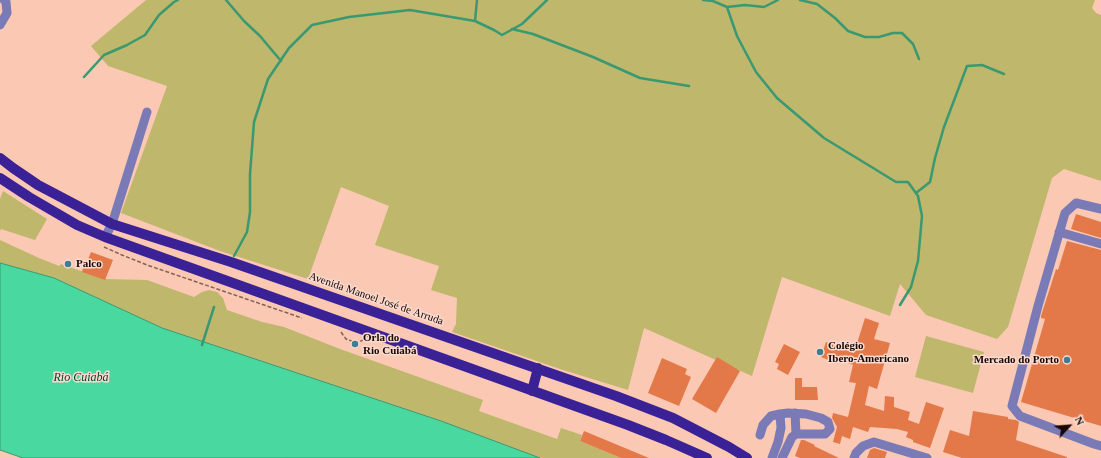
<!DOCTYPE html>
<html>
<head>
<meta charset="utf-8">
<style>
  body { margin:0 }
  #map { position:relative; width:1101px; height:458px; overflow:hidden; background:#fbc8b3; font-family:"Times New Roman",serif }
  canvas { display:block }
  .north { position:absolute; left:1049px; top:406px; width:40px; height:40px; -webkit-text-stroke:3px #fadace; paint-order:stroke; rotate:64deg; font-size:11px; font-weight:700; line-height:16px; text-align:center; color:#170703 }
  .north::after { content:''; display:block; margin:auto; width:14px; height:18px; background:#170703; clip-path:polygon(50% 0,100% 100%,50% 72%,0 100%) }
</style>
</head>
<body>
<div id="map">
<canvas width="1101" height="458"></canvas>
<div class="north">N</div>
</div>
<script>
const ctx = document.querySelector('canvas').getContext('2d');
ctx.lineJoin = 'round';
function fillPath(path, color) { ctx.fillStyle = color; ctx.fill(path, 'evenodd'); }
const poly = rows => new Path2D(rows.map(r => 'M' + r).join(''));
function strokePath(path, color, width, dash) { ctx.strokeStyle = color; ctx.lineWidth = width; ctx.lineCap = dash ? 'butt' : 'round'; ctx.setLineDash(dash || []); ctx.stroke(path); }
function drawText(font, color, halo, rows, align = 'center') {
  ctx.font = font + ' "Times New Roman",serif'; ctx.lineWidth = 3; ctx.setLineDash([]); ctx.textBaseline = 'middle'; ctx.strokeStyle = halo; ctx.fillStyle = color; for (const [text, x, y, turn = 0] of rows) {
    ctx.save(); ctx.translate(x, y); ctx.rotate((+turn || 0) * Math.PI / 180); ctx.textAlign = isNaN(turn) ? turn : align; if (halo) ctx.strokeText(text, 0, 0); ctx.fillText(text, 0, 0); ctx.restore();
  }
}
const green = poly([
  [146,0,1095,0,1092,8,1096,13,1101,15,1101,181,1064,169,1052,178,1008,327,997,339,926,315,900,284,890,316,782,277,752,376,644,328,628,390,563,370,452,332,456,324,457,298,431,290,439,266,375,245,389,206,341,187,308,279,220,251,121,213,167,86,108,66,91,46],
  [3,191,47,219,35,240,1,229,0,231,0,199],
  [0,240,39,258,59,266,61,264,104,279,147,280,194,297,202,292,209,290,217,292,223,298,227,310,262,322,284,327,340,349,483,400,479,411,557,439,561,428,582,435,580,441,621,458,540,458,441,421,162,328,54,278,0,263],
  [926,336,984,352,973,393,915,377]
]);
const water = poly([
  [0,263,54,278,162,328,441,421,540,458,23,458,0,450,0,263]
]);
const stream = poly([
  [226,0,244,21,260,36,281,61],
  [703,0,713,1,727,7,737,36,756,72,777,98,824,138,896,182,908,182,918,196,922,216,918,261,911,287,900,305],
  [800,0,817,4,835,18,848,31,865,37,879,37,893,33,902,33,913,44,919,59],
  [727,7,745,5,764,7,778,0],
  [475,21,477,0],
  [512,29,533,34,593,57,640,78,689,86],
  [84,77,104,55,127,45,145,35,159,15,174,2,178,0],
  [916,193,930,182,935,158,944,127,967,66,982,65,1004,74],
  [234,256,247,232,250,212,250,174,254,122,268,79,289,48,312,25,349,17,410,10,475,21,494,30,502,35,522,24,547,0],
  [202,345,214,307]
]);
const building = poly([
  [1076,214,1101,222,1101,238,1071,229],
  [1067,241,1101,250,1101,426,1021,402,1045,319,1041,318,1041,316,1056,269,1058,270],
  [91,252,113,260,105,280,82,272,85,261,87,262],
  [865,318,879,323,874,339,890,343,877,389,869,386,865,405,884,411,885,396,894,397,894,407,910,412,908,420,919,424,926,402,944,408,930,448,913,442,913,440,906,437,908,432,897,429,870,427,868,432,853,427,850,439,842,436,840,444,833,442,837,427,832,418,833,413,848,417,856,383,849,382,853,365,832,357,831,361,821,357,826,342,854,353],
  [784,344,800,352,788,375,777,369,779,364,775,362],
  [717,357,740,371,716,413,692,399],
  [662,358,687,369,685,374,691,377,679,406,648,393],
  [795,378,802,378,802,387,817,387,818,400,795,400],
  [973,411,1008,417,1008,419,1016,420,1019,422,1016,440,1067,457,1067,458,962,458,943,452,950,430,969,436],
  [584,431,649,458,621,458,580,441],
  [801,440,804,440,815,445,814,446,839,458,800,458,795,456],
  [874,448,887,452,885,458,867,458,870,450]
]);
const path = poly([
  [104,247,122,255,147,265,302,318],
  [341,332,346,339,357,343,363,340,365,341]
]);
const minor = poly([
  [0,25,7,13,6,2,4,0],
  [1101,209,1076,203,1065,213,1038,306,1012,406,1020,416,1094,444,1101,446],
  [1059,232,1101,244],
  [105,237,112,224,147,112],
  [795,413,796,434],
  [760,435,763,425,771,416,780,414,788,413,806,414,821,418,828,422,830,429,825,434,796,434,792,437,782,458],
  [772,458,778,442,781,428,780,414],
  [854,458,856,453,863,446,874,442,927,458]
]);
const major = poly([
  [0,158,13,168,38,185,112,224,231,262,616,396,673,418,729,447,747,458],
  [0,178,29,197,77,225,105,237,628,425,666,440,707,458],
  [532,391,538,368]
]);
const markers = [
  [68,264,4,"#3f7d93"],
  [355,344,4,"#3f7d93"],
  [820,352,4,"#3f7d93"],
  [1067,360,4,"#3f7d93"]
];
const poiNames = [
  ["Palco",76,264],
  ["Orla do",363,338],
  ["Rio Cuiabá",363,351],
  ["Colégio",828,346],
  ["Ibero-Americano",828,359],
  ["Mercado do Porto",1059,360,"right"]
];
const streetNames = [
  ["Avenida Manoel José de Arruda",376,299,19]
];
const waterNames = [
  ["Rio Cuiabá",81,378]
];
fillPath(green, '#beb76c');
fillPath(water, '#49d8a0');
strokePath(water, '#3a9971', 1);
strokePath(stream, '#3a9971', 2.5);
fillPath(building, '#e37849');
strokePath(path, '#836256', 1.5, [4, 2]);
strokePath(minor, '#7a7ab7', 9);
strokePath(major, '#3a2195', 10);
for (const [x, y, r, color] of markers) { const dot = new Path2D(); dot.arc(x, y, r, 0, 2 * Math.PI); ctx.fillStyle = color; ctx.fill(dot); strokePath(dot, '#fadace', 1.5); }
drawText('bold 11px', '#170703', '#fadace', poiNames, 'left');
drawText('11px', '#170703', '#fadace', streetNames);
drawText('italic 12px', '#01412b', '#fadace', waterNames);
</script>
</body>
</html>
